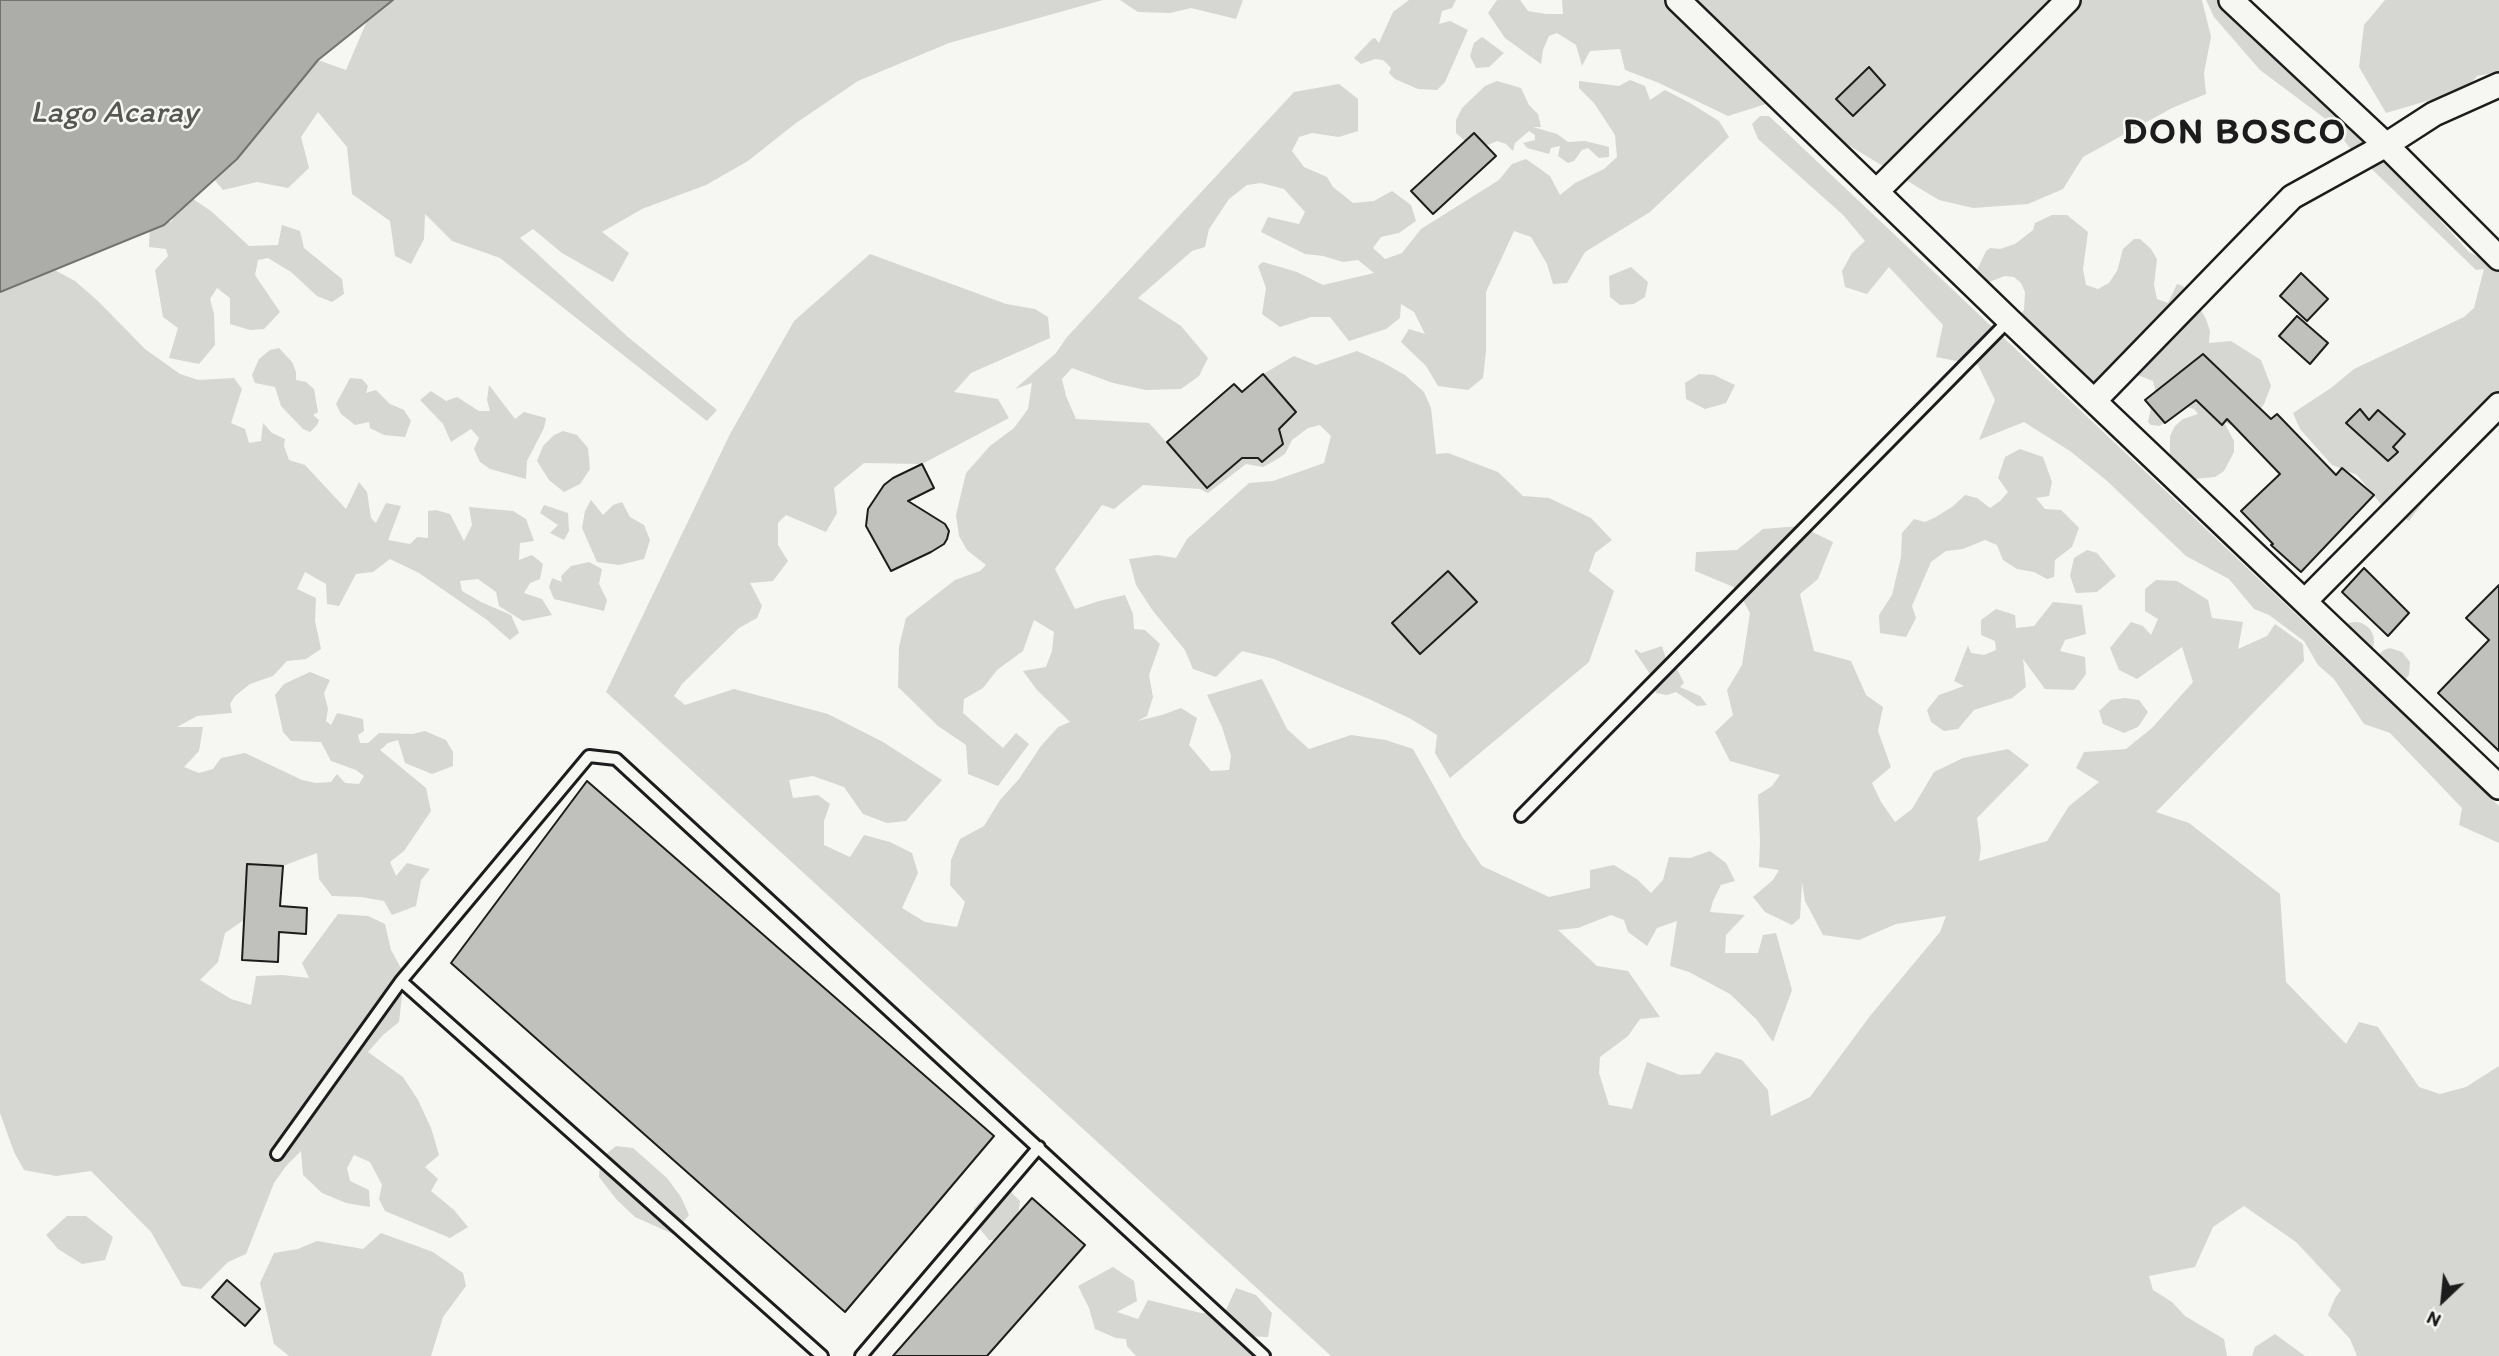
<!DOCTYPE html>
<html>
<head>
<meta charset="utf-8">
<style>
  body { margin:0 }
  #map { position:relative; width:2499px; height:1356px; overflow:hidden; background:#f6f6f2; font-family:Itim,sans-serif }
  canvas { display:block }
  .north { position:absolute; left:2408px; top:1265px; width:70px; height:70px; -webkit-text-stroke:5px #f6f6f2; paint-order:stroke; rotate:206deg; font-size:19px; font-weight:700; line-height:28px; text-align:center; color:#1c1c1c }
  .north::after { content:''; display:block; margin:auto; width:24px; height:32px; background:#1c1c1c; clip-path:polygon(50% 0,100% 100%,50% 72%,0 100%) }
</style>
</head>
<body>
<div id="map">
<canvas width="2499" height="1356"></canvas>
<div class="north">N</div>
</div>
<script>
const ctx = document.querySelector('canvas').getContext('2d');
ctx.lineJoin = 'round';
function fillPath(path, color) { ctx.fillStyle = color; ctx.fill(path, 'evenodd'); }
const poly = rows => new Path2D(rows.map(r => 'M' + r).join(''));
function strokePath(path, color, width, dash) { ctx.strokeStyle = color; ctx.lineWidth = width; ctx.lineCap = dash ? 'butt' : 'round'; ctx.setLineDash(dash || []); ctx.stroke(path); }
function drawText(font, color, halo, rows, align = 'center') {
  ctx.font = font + ' Itim,sans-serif'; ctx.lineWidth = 5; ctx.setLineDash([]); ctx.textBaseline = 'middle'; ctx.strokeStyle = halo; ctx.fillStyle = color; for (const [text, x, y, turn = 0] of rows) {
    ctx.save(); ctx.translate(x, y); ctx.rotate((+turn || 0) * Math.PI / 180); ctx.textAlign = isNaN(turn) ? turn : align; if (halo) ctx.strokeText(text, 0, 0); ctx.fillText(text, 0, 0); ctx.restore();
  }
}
const green = poly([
  [383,0,1103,0,949,43,858,81,796,123,748,161,706,185,642,209,602,232,629,253,613,282,562,253,533,229,520,238,628,337,717,410,707,421,500,258,452,241,425,214,424,239,411,264,395,256,390,221,352,194,347,147,318,112,301,137,309,168,288,188,257,182,223,190,203,166,318,60,346,70,367,21],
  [1120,0,1243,0,1236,19,1191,8,1170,13,1138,12],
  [1409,0,1456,0,1452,8,1442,11,1439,24,1450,21,1468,30,1445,82,1437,90,1418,89,1395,79,1389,73,1391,68,1383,60,1375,59,1361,64,1354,58,1372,39,1375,38,1379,43,1393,12],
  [1497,0,1520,0,1528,11,1546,14,1563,14,1562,0,2202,0,2211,37,2204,73,2206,94,2172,108,2083,157,2063,189,2028,204,1973,208,1939,200,1830,134,1769,103,1728,116,1659,83,1625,70,1620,49,1590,51,1582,66,1576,45,1557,33,1549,36,1543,50,1541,64,1505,38,1488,13],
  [2206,0,2219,0,2233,10,2306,90,2379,153,2469,252,2499,268,2499,423,2460,453,2409,521,2380,503,2357,475,2332,465,2300,429,2293,413,2331,388,2354,369,2464,317,2474,308,2484,269,2476,270,2349,147,2331,123,2260,70,2214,17],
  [2385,0,2499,0,2499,72,2477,76,2452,106,2430,100,2386,113,2359,67,2364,25],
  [1482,37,1504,53,1489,67,1476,68,1470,56,1474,43],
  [1630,80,1645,86,1650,100,1665,90,1690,103,1719,121,1729,137,1650,212,1585,252,1567,283,1553,284,1547,264,1531,237,1514,231,1486,292,1486,351,1483,378,1468,390,1438,386,1426,366,1401,342,1409,329,1425,334,1414,312,1401,304,1400,318,1386,329,1349,341,1330,317,1311,317,1280,327,1262,314,1266,288,1258,266,1263,262,1297,272,1323,285,1374,273,1358,260,1343,262,1323,256,1305,254,1261,232,1268,217,1299,224,1305,212,1284,189,1261,183,1247,185,1229,199,1209,229,1205,247,1192,251,1138,298,1181,326,1208,358,1199,376,1181,389,1146,390,1113,383,1072,368,1062,379,1066,396,1076,419,1149,423,1207,487,1242,458,1258,458,1262,462,1283,444,1279,429,1296,412,1263,374,1294,356,1316,365,1357,351,1382,362,1405,375,1424,392,1431,408,1436,454,1448,453,1498,472,1523,496,1549,498,1591,518,1612,540,1595,553,1589,571,1614,591,1589,662,1450,778,1435,753,1437,735,1411,719,1369,699,1274,659,1242,651,1216,677,1193,669,1185,650,1153,611,1136,585,1129,559,1157,555,1176,558,1187,539,1249,483,1273,481,1324,463,1331,436,1320,425,1308,428,1292,440,1285,454,1274,461,1263,467,1246,464,1208,493,1200,489,1143,485,1114,509,1102,505,1055,569,1075,609,1099,601,1125,595,1133,614,1134,629,1145,630,1160,644,1149,675,1153,697,1147,716,1137,721,1162,715,1181,708,1197,718,1189,745,1211,771,1229,770,1231,756,1222,727,1207,695,1262,679,1287,729,1309,749,1351,735,1386,740,1413,749,1463,838,1482,866,1549,897,1590,888,1590,870,1614,865,1638,880,1651,893,1663,880,1669,857,1690,858,1710,851,1726,863,1735,881,1721,885,1713,901,1710,912,1745,915,1726,935,1725,953,1758,953,1763,935,1776,933,1792,990,1773,1042,1757,1020,1730,994,1689,972,1670,966,1677,921,1657,928,1647,946,1628,932,1624,920,1611,915,1578,928,1558,930,1597,966,1628,971,1660,1017,1640,1019,1628,1036,1600,1057,1599,1073,1609,1105,1632,1109,1647,1062,1680,1075,1700,1074,1716,1052,1742,1060,1768,1090,1771,1116,1810,1097,1870,1016,1940,932,1946,916,1896,924,1859,940,1823,935,1805,901,1802,882,1800,918,1792,925,1765,912,1753,897,1773,880,1779,870,1759,867,1760,842,1758,795,1772,786,1780,775,1730,761,1715,732,1733,715,1727,690,1742,665,1750,613,1736,588,1695,571,1696,552,1737,550,1763,529,1800,526,1833,542,1818,579,1800,594,1814,651,1851,661,1866,695,1883,707,1878,731,1891,767,1872,783,1881,802,1895,822,1912,809,1934,772,1963,758,2008,749,2029,765,1977,818,1981,848,1979,861,2047,841,2069,806,2099,782,2076,768,2084,752,2126,749,2152,728,2193,682,2182,647,2137,679,2119,670,2110,648,2131,622,2143,626,2151,635,2158,619,2145,611,2145,589,2156,580,2177,581,2208,600,2212,618,2243,622,2238,649,2267,636,2275,624,2303,644,2304,661,2156,812,2189,823,2280,894,2286,982,2346,1044,2359,1022,2378,1027,2419,1087,2440,1094,2466,1087,2499,1066,2499,1356,2357,1356,2350,1339,2328,1315,2335,1298,2341,1290,2296,1242,2244,1206,2213,1227,2195,1267,2149,1276,2153,1290,2172,1302,2185,1316,2224,1339,2227,1356,1331,1356,606,692,730,434,794,321,870,254,1006,304,1035,309,1048,317,1050,338,971,373,954,392,998,399,1009,418,922,464,864,463,834,488,837,513,826,532,786,515,778,523,778,545,788,561,773,581,750,583,762,606,757,618,739,628,682,684,674,696,685,705,734,689,828,714,883,742,942,780,906,821,887,823,863,814,844,787,813,776,789,780,793,798,818,795,830,804,824,821,824,845,850,857,864,835,890,842,912,853,918,873,902,908,925,922,957,927,965,902,950,885,951,860,960,839,984,826,1000,800,1019,779,1041,746,1058,727,1070,722,1037,690,1023,671,1046,667,1052,651,1054,632,1034,620,1023,651,997,670,983,688,964,699,963,713,1003,748,1016,733,1029,744,998,786,968,774,966,745,938,726,898,687,899,647,906,618,955,580,980,571,986,565,967,550,959,536,956,515,966,473,990,446,1014,428,1028,409,1032,383,1015,389,1056,353,1067,337,1294,92,1339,84,1358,99,1358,131,1339,137,1312,133,1299,137,1292,151,1304,167,1327,177,1333,187,1353,203,1374,201,1392,191,1411,205,1416,221,1399,233,1381,237,1373,248,1385,259,1402,253,1421,229,1499,180,1512,164,1526,159,1550,176,1560,195,1575,183,1604,169,1617,157,1615,135,1594,103,1579,88,1579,81,1619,86],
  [1497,81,1521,88,1529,105,1538,114,1541,127,1533,127,1557,134,1568,142,1585,141,1609,147,1609,157,1599,158,1588,148,1582,150,1574,161,1568,163,1558,156,1560,146,1551,148,1549,154,1527,148,1523,143,1535,140,1535,135,1529,131,1515,143,1513,151,1506,144,1497,141,1486,146,1474,133,1465,141,1456,133,1456,120,1462,108,1485,86],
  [1760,116,1769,116,2499,806,2499,843,2459,825,2462,808,2390,733,2364,724,2334,679,2318,665,2304,641,2269,615,2254,609,2229,579,2186,556,2106,480,2070,451,2024,422,1979,440,1995,400,1978,365,1936,357,1943,325,1889,267,1867,294,1845,287,1842,271,1852,253,1865,241,1843,215,1758,139,1752,124],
  [187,195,211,211,249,246,278,245,282,225,300,231,304,248,342,279,344,294,332,302,317,296,291,272,268,258,258,260,255,275,280,312,264,329,250,330,230,324,230,298,217,288,210,299,214,314,215,345,199,364,169,358,178,328,163,317,155,270,168,256,166,249,149,247,150,222,171,222],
  [2052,215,2067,215,2088,232,2083,269,2086,285,2098,289,2109,283,2117,271,2123,249,2134,239,2140,239,2151,249,2157,259,2154,285,2157,299,2168,303,2177,284,2183,286,2195,300,2206,319,2210,331,2209,343,2231,341,2261,360,2271,386,2264,404,2253,419,2241,430,2224,422,2234,441,2234,452,2224,471,2215,477,2194,479,2184,475,2170,458,2170,436,2175,426,2183,419,2198,414,2194,409,2177,404,2165,423,2159,426,2151,425,2148,422,2155,389,2153,381,2140,376,2129,375,2107,399,2046,370,2021,350,2012,326,2024,310,2025,292,2021,283,2014,277,2005,276,1989,282,1977,270,1986,251,1990,248,2000,249,2015,244,2033,230,2035,223],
  [10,246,75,281,98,301,145,349,180,374,198,380,234,378,242,389,231,423,245,429,249,443,261,441,263,423,272,433,285,439,284,446,289,460,305,465,346,509,359,482,367,492,371,518,376,523,386,503,401,506,388,540,410,544,417,537,428,538,428,511,436,510,450,514,464,541,472,525,469,507,513,511,526,519,534,541,520,543,519,560,532,555,543,564,540,579,530,583,524,593,542,599,552,615,523,621,499,606,496,592,478,579,460,581,462,591,481,602,511,615,519,633,510,640,487,620,419,573,390,559,373,572,356,574,339,606,327,604,326,584,305,572,297,589,316,598,315,621,321,649,306,659,287,661,273,676,250,684,235,696,230,704,232,713,197,716,177,727,203,727,199,751,184,767,199,773,213,769,221,758,245,753,302,780,316,783,331,782,337,774,345,783,359,784,364,776,356,770,331,761,321,742,291,741,283,732,275,695,284,684,310,672,330,680,324,693,328,709,326,721,331,725,337,713,363,719,364,731,358,735,360,743,368,743,379,733,412,734,425,731,446,740,453,752,453,766,432,774,405,763,398,740,388,743,380,750,426,788,431,811,404,851,390,862,396,876,407,863,430,869,421,880,416,906,392,915,384,901,361,897,332,896,319,879,317,853,283,866,247,864,244,920,225,933,218,962,200,980,231,999,251,1005,256,976,282,975,309,978,302,963,338,914,368,916,385,924,391,950,402,970,402,996,399,1022,383,1035,368,1052,403,1077,418,1100,431,1128,439,1155,425,1167,438,1179,431,1191,454,1210,468,1227,450,1238,385,1211,379,1199,382,1185,370,1162,354,1155,347,1168,350,1181,369,1190,370,1207,346,1203,322,1193,303,1175,301,1151,286,1166,274,1183,246,1254,228,1262,201,1289,182,1286,151,1232,91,1171,56,1176,24,1170,14,1152,0,1113,0,251],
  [1631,267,1648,282,1645,297,1634,304,1620,305,1610,297,1609,276],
  [279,348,292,362,296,372,296,380,306,382,314,389,318,412,313,415,319,420,317,425,310,432,303,429,281,406,275,387,255,383,252,375,259,359,270,350],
  [1699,374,1714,375,1735,385,1726,403,1705,409,1686,399,1685,383],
  [350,378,362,379,368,386,366,393,376,390,390,404,404,410,411,421,405,437,384,435,370,428,369,422,355,425,341,414,336,404],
  [489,385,515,419,524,412,546,418,544,428,527,461,526,479,490,469,480,462,474,449,479,438,471,429,451,442,443,424,420,400,431,391,446,401,457,397,479,411,490,411,487,400],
  [563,431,577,435,588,448,590,469,580,484,564,492,549,480,537,461,543,446,554,435],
  [2020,449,2043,457,2052,482,2049,496,2036,498,2045,509,2061,510,2079,528,2072,547,2055,560,2054,577,2047,579,2034,572,2017,569,2003,560,1997,545,1985,540,1963,549,1946,551,1931,562,1912,606,1916,618,1906,637,1880,633,1879,615,1892,595,1901,557,1902,533,1914,519,1925,522,1934,518,1952,507,1965,495,1977,498,1990,508,2000,501,2008,492,1998,478,2005,457],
  [591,500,603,515,613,505,622,502,630,517,644,525,650,540,644,559,619,565,597,562,582,528,585,511],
  [544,505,568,513,569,531,564,540,550,533,558,525,540,513],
  [2087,550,2097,553,2116,576,2097,592,2076,593,2070,576,2074,558],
  [589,562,602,569,599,584,607,600,604,611,554,599,549,587,552,578,562,582,561,576,571,566],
  [2053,602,2082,605,2086,634,2065,640,2060,651,2085,657,2086,674,2074,690,2045,689,2023,659,2026,687,2012,698,1974,710,1958,729,1944,731,1931,722,1927,710,1939,695,1964,686,1954,681,1968,645,1971,653,1984,655,1996,650,1995,641,1981,635,1981,620,1996,609,2015,615,2016,628,2034,626],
  '2336 641a19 19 0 1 1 38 0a19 19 0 1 1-38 0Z',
  [1662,646,1666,659,1662,669,1676,667,1684,683,1680,687,1700,696,1707,705,1697,706,1676,692,1667,695,1656,693,1650,674,1635,652,1635,649,1641,653],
  [2390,648,2402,652,2410,662,2409,675,2401,684,2375,658,2384,650],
  [2125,698,2139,700,2148,712,2138,727,2124,733,2103,724,2099,711,2111,700],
  [616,1146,633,1148,667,1178,681,1197,689,1215,673,1234,635,1217,617,1200,599,1177,600,1159],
  [1001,1190,1011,1192,1020,1201,1018,1214,1011,1228,1001,1240,989,1240,973,1221,974,1208,990,1192],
  [67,1216,86,1216,113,1237,105,1260,82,1264,58,1249,46,1235],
  [381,1233,433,1252,463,1273,466,1286,443,1317,431,1356,289,1356,274,1344,260,1283,274,1253,298,1249,317,1241,363,1249],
  [1113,1267,1134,1281,1137,1301,1117,1312,1138,1319,1148,1300,1201,1313,1224,1314,1236,1288,1256,1295,1272,1313,1268,1337,1242,1336,1256,1356,1136,1356,1127,1346,1126,1339,1116,1338,1095,1329,1089,1308,1078,1286],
  [2275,1334,2305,1356,2252,1356,2255,1347]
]);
const water = poly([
  [0,0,393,0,318,60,237,159,164,225,0,292,0,0]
]);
const building = poly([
  [1869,67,1885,85,1853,116,1836,99,1869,67],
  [1474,133,1496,156,1433,214,1411,191,1474,133],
  [2301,273,2328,299,2307,321,2280,296,2301,273],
  [2297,316,2328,343,2310,364,2279,336,2297,316],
  [2203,354,2271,419,2277,414,2336,475,2342,468,2374,495,2301,572,2271,545,2273,544,2241,511,2280,474,2227,419,2222,425,2196,400,2165,423,2145,400,2203,354],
  [1263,374,1296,412,1279,429,1283,444,1262,462,1258,458,1242,458,1207,488,1167,442,1234,384,1242,392,1263,374],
  [2360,409,2369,420,2378,410,2405,434,2393,447,2398,452,2388,461,2346,423,2360,409],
  [922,464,934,488,908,501,945,524,949,531,947,539,944,544,931,552,891,571,866,526,868,509,884,485,893,478,922,464],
  [2364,568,2409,613,2388,636,2342,592,2364,568],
  [1448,571,1477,602,1420,654,1392,623,1448,571],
  [2499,585,2499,751,2438,693,2489,640,2466,618,2499,585],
  [587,781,994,1136,845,1312,451,963,587,781],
  [247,864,283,866,280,906,307,908,306,934,279,932,278,962,242,960,247,864],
  [1032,1198,1085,1245,987,1356,893,1356,1032,1198],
  [227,1280,260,1309,245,1326,212,1297,227,1280]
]);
const service = poly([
  [1521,816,2009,320],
  [401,981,822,1356],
  [277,1154,401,981,589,756,616,759,1264,1356],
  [861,1356,1039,1147]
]);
const minor = poly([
  [1678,0,2009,320,2499,787],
  [2231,0,2386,145,2499,258],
  [1877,191,2068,0],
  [2095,400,2292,197,2386,145,2434,114,2499,85],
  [2305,601,2499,405]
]);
const waterNames = [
  ["Lago Acaray",114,114]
];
const districtNames = [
  ["DON BOSCO",2235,134]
];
fillPath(green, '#d6d6d2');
fillPath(water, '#acaca9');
strokePath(water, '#727271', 2);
fillPath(building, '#c0c0bd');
strokePath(building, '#1c1c1c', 2);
strokePath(service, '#1c1c1c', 16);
strokePath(minor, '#1c1c1c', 28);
strokePath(service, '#f6f6f2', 10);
strokePath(minor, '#f6f6f2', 23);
drawText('italic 32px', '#565654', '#f6f6f2', waterNames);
ctx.letterSpacing = '2px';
drawText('bold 37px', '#1c1c1c', '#f6f6f2', districtNames);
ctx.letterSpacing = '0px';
</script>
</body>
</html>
